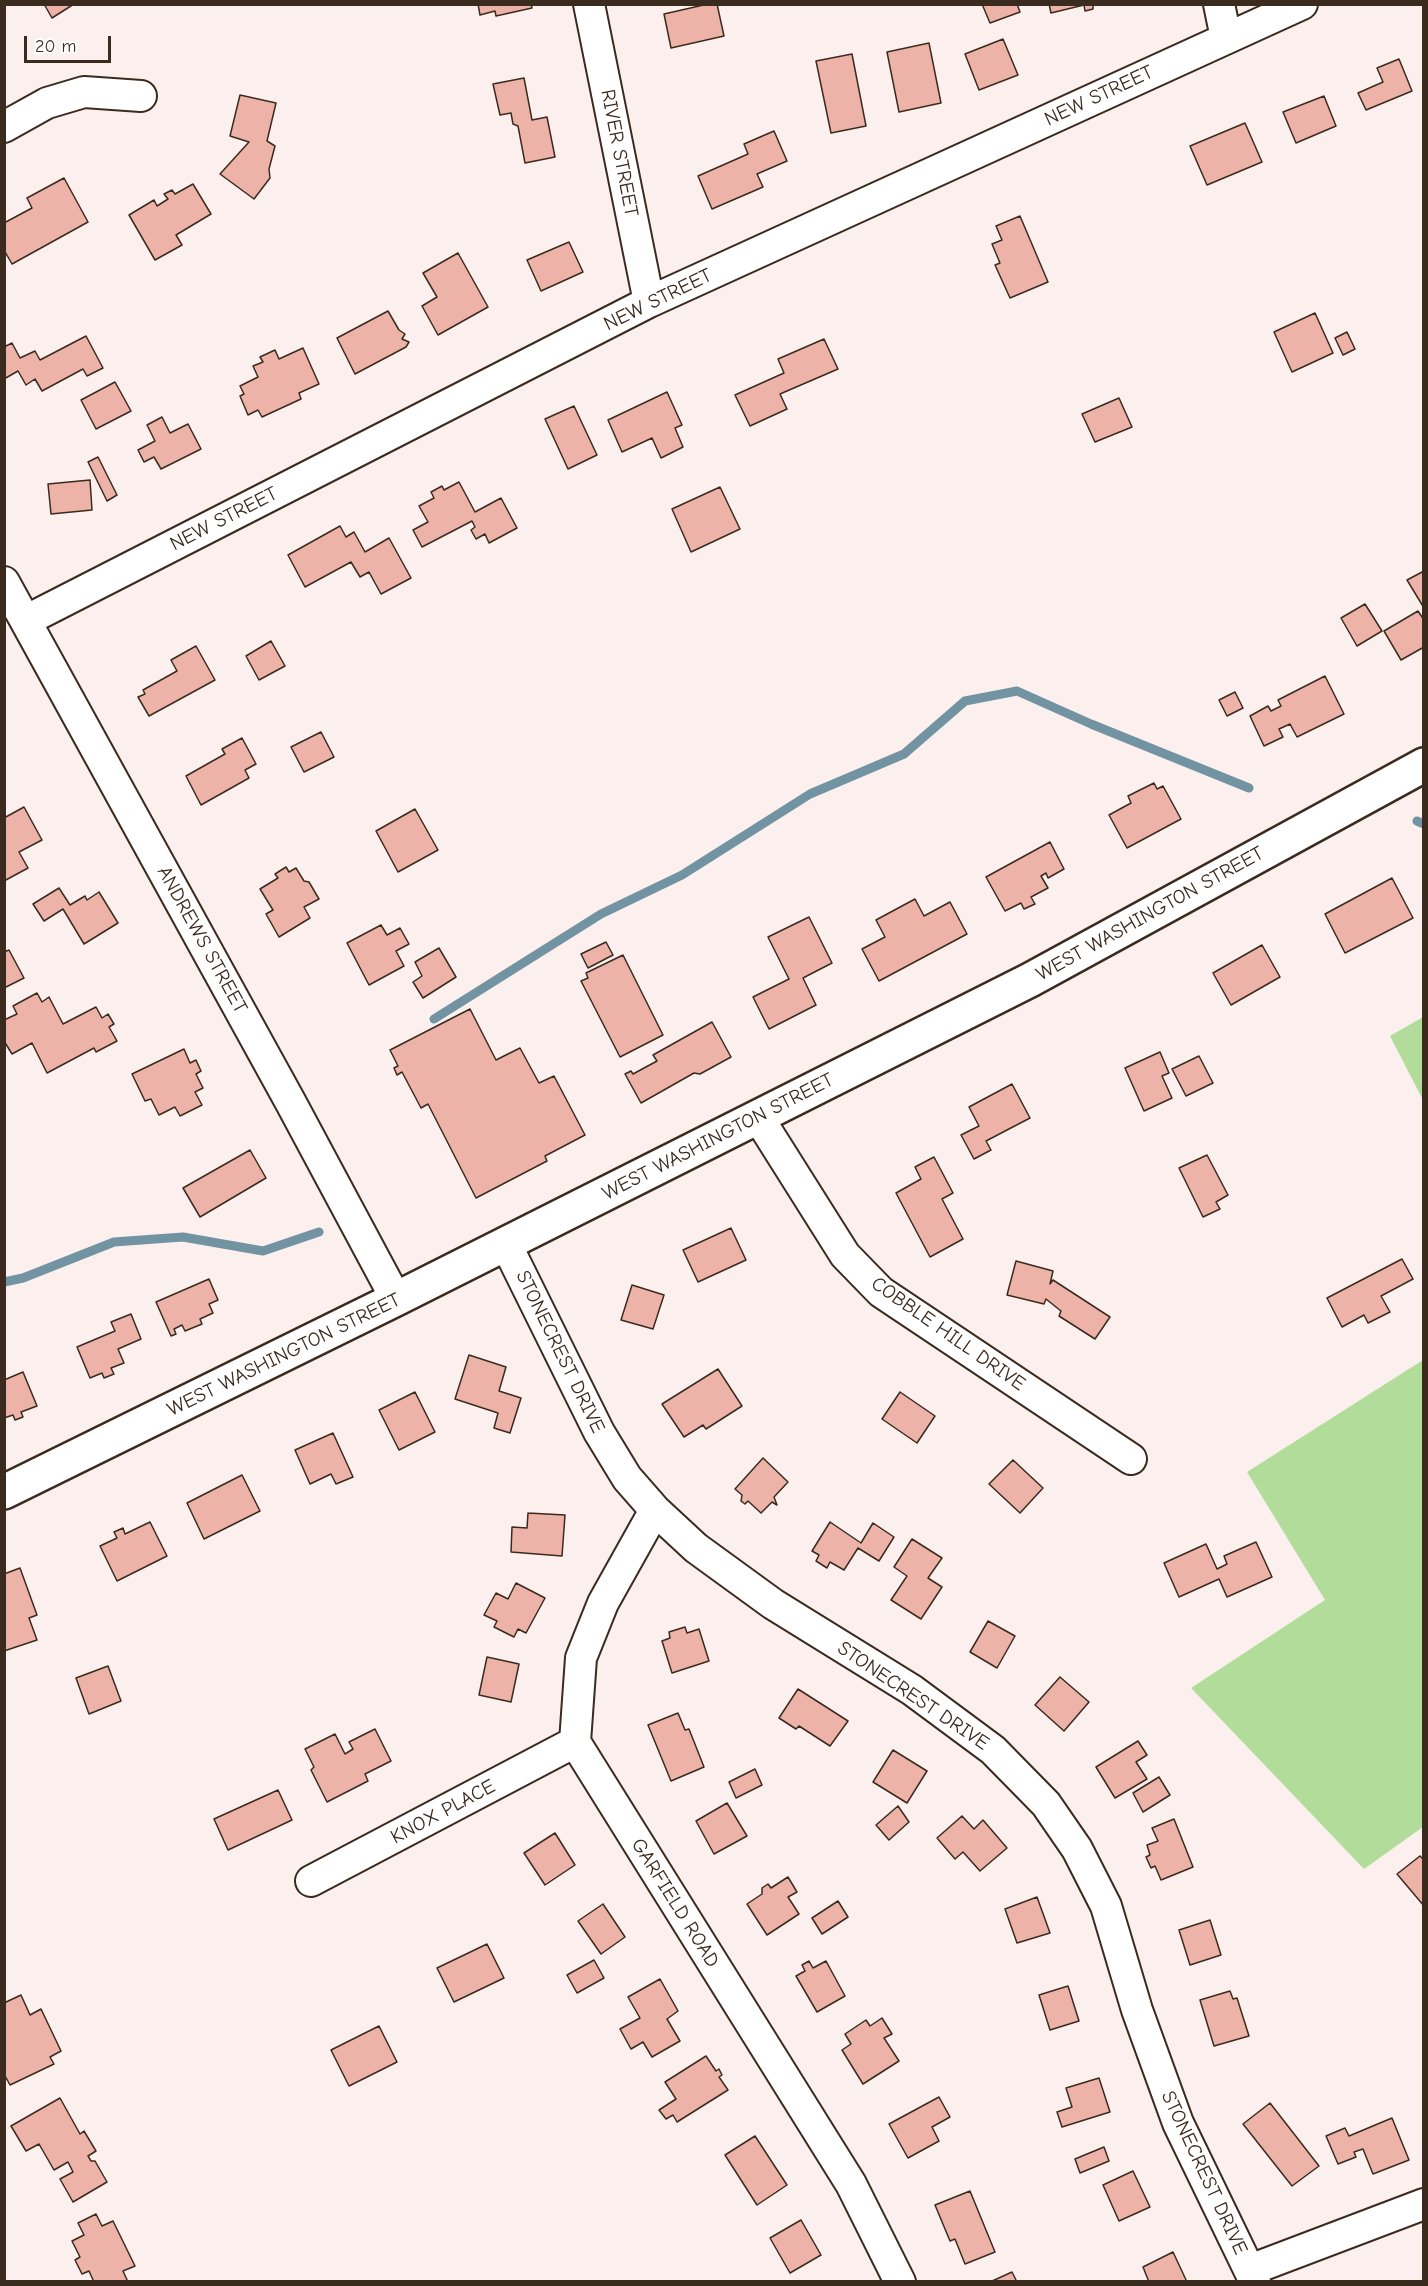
<!DOCTYPE html>
<html>
<head>
<meta charset="utf-8">
<style>
  body { margin:0 }
  #map { position:relative; width:1428px; height:2286px; overflow:hidden; background:#fcf0ee; font-family:"Comic Neue",sans-serif }
  canvas { display:block }
  .frame { position:absolute; inset:0; border:6px solid #3b2a1e; pointer-events:none }
  .scale { position:absolute; left:24px; top:36px; width:87px; height:27px; box-sizing:border-box; border:3px solid #3b2a1e; border-top:0; padding-left:8px; font-size:18px; line-height:21px; white-space:nowrap; color:#3b2a1e; -webkit-text-stroke:4px #fff; paint-order:stroke }
</style>
</head>
<body>
<div id="map">
<canvas width="1428" height="2286"></canvas>
<div class="frame"></div>
<div class="scale">20 m</div>
</div>
<script>
const ctx = document.querySelector('canvas').getContext('2d');
ctx.lineJoin = 'round';
function fillPath(path, color) { ctx.fillStyle = color; ctx.fill(path, 'evenodd'); }
const poly = rows => new Path2D(rows.map(r => 'M' + r).join(''));
function strokePath(path, color, width, dash) { ctx.strokeStyle = color; ctx.lineWidth = width; ctx.lineCap = dash ? 'butt' : 'round'; ctx.setLineDash(dash || []); ctx.stroke(path); }
function drawText(font, color, halo, rows, align = 'center') {
  ctx.font = font + ' "Comic Neue",sans-serif'; ctx.lineWidth = 4.5; ctx.setLineDash([]); ctx.textBaseline = 'middle'; ctx.strokeStyle = halo; ctx.fillStyle = color; for (const [text, x, y, turn = 0] of rows) {
    ctx.save(); ctx.translate(x, y); ctx.rotate((+turn || 0) * Math.PI / 180); ctx.textAlign = isNaN(turn) ? turn : align; if (halo) ctx.strokeText(text, 0, 0); ctx.fillText(text, 0, 0); ctx.restore();
  }
}
const green = poly([
  [1423,1017,1423,1100,1390,1036],
  [1423,1360,1423,1827,1364,1869,1191,1688,1325,1600,1247,1472]
]);
const stream = poly([
  [1417,821,1424,824],
  [434,1019,601,914,682,875,810,794,904,754,965,701,1017,691,1091,724,1249,788],
  [4,1282,23,1278,114,1242,183,1237,263,1251,319,1232]
]);
const building = poly([
  [44,4,74,4,52,18,44,4],
  [478,4,531,4,532,8,496,16,495,11,480,15,478,4],
  [708,4,717,4,724,36,671,48,664,14,708,4],
  [982,4,1017,4,1020,12,990,23,982,4],
  [1049,4,1093,4,1093,9,1085,11,1084,5,1051,13,1049,4],
  [1003,39,1018,75,979,90,965,54,1003,39],
  [929,43,941,103,899,112,887,52,929,43],
  [852,54,866,126,831,133,816,61,852,54],
  [1399,59,1412,91,1366,110,1358,93,1383,82,1377,68,1399,59],
  [524,78,532,120,547,117,555,157,525,163,518,126,513,124,511,113,500,115,493,84,524,78],
  [240,95,276,103,267,141,275,146,269,169,270,178,254,199,220,174,249,142,230,136,240,95],
  [1324,96,1336,126,1296,143,1283,112,1324,96],
  [1245,123,1262,162,1207,185,1190,146,1245,123],
  [774,131,787,161,757,174,763,187,712,209,698,176,748,154,744,144,774,131],
  [64,178,88,222,12,264,4,250,4,223,32,208,27,198,64,178],
  [193,184,211,214,176,235,182,245,155,260,129,215,154,200,157,206,168,199,164,194,172,190,175,194,193,184],
  [1020,216,1048,282,1010,298,995,265,1000,263,992,244,1002,240,996,226,1020,216],
  [569,242,583,272,541,291,527,260,569,242],
  [458,253,488,307,438,335,422,306,437,297,423,273,458,253],
  [388,311,399,330,405,334,402,339,409,342,406,347,355,374,337,338,388,311],
  [1315,313,1333,353,1292,372,1274,332,1315,313],
  [1347,332,1355,349,1343,355,1335,338,1347,332],
  [86,336,103,368,87,376,83,369,42,391,35,379,26,385,18,371,4,379,4,347,12,343,20,358,35,351,40,360,86,336],
  [824,339,838,369,780,394,787,409,750,426,735,395,784,373,778,359,824,339],
  [303,348,319,384,299,393,301,399,262,417,258,410,248,415,240,396,244,394,240,386,258,377,253,366,263,362,260,357,275,350,279,359,303,348],
  [115,382,131,411,96,429,81,400,115,382],
  [667,392,682,425,675,428,683,447,661,458,652,438,622,452,608,420,667,392],
  [1119,398,1132,427,1095,442,1082,414,1119,398],
  [574,406,597,455,568,469,545,419,574,406],
  [162,417,170,433,188,424,201,449,161,469,154,457,144,462,138,450,155,441,147,425,162,417],
  [98,457,117,495,107,501,88,462,98,457],
  [90,480,92,510,51,514,48,484,90,480],
  [459,482,475,512,501,498,517,528,489,543,485,534,476,539,471,530,475,527,472,521,422,547,413,530,428,522,419,506,434,498,431,492,442,486,444,490,459,482],
  [720,487,740,529,691,552,672,509,720,487],
  [340,526,346,537,354,532,365,552,389,538,411,578,381,594,369,572,360,577,351,562,305,587,288,555,340,526],
  [1424,571,1424,608,1407,580,1424,571],
  [1365,604,1382,631,1357,646,1341,618,1365,604],
  [1418,611,1424,620,1424,647,1401,660,1384,631,1418,611],
  [271,641,285,666,259,680,246,656,271,641],
  [196,646,215,680,149,716,138,697,145,694,143,690,177,671,171,660,196,646],
  [1325,676,1344,714,1297,737,1290,724,1279,729,1283,737,1264,746,1250,716,1268,706,1271,711,1281,706,1278,700,1325,676],
  [1235,692,1243,708,1227,716,1219,700,1235,692],
  [321,732,334,757,304,772,291,747,321,732],
  [242,738,256,764,245,770,249,778,201,805,186,776,225,754,222,749,242,738],
  [1154,783,1157,789,1163,786,1181,819,1127,848,1109,815,1131,803,1128,796,1154,783],
  [24,807,42,840,19,852,28,868,4,881,4,818,24,807],
  [415,809,438,850,398,872,376,831,415,809],
  [1050,842,1064,869,1048,878,1046,873,1041,876,1048,888,1031,897,1035,904,1024,909,1021,903,1005,911,986,877,1050,842],
  [286,867,289,872,296,868,304,881,309,882,319,899,304,907,310,918,279,937,266,914,273,910,260,889,278,878,275,874,286,867],
  [1392,878,1413,918,1345,953,1325,914,1392,878],
  [59,888,70,905,85,896,87,900,99,892,118,923,84,944,63,909,44,921,33,904,59,888],
  [915,899,924,916,950,902,967,934,879,981,862,949,885,937,876,920,915,899],
  [809,917,832,963,803,978,816,1005,769,1029,753,997,789,979,768,937,809,917],
  [381,925,387,935,400,928,409,944,396,951,404,966,369,985,347,943,381,925],
  [606,942,613,955,588,968,581,954,606,942],
  [1262,945,1280,977,1231,1005,1213,973,1262,945],
  [439,948,456,977,423,998,413,982,422,976,415,962,439,948],
  [9,950,24,978,4,988,4,952,9,950],
  [623,955,663,1035,620,1057,581,981,588,978,586,973,623,955],
  [37,993,42,1002,49,997,63,1024,96,1007,102,1018,108,1014,114,1024,109,1027,117,1041,96,1052,94,1048,47,1073,32,1043,12,1054,4,1041,4,1020,17,1014,13,1006,37,993],
  [470,1009,496,1060,520,1048,539,1083,554,1076,585,1135,545,1156,547,1161,476,1198,428,1104,421,1108,402,1072,397,1075,394,1068,398,1066,390,1050,470,1009],
  [712,1022,731,1057,700,1074,694,1073,641,1103,625,1074,631,1071,633,1074,657,1061,653,1055,712,1022],
  [184,1049,190,1063,196,1060,201,1071,196,1074,203,1088,195,1092,202,1105,180,1116,175,1107,159,1115,151,1099,145,1101,132,1074,184,1049],
  [1160,1052,1169,1073,1162,1076,1172,1098,1144,1111,1125,1068,1160,1052],
  [1199,1056,1213,1083,1186,1096,1172,1069,1199,1056],
  [1012,1084,1030,1118,986,1141,991,1150,974,1159,961,1135,979,1126,969,1107,1012,1084],
  [250,1150,266,1178,200,1217,183,1188,250,1150],
  [1207,1155,1228,1195,1216,1202,1220,1209,1203,1217,1179,1168,1207,1155],
  [934,1157,953,1193,942,1199,963,1239,930,1257,896,1193,921,1179,915,1167,934,1157],
  [731,1228,746,1260,698,1282,683,1250,731,1228],
  [1402,1259,1413,1279,1381,1296,1390,1312,1368,1323,1364,1315,1342,1327,1327,1298,1402,1259],
  [1016,1261,1053,1271,1050,1284,1053,1280,1110,1317,1095,1339,1059,1316,1061,1311,1046,1299,1044,1304,1007,1295,1016,1261],
  [209,1279,218,1300,209,1304,213,1313,200,1319,202,1324,185,1331,182,1325,174,1329,176,1334,171,1336,156,1302,209,1279],
  [632,1285,664,1295,653,1329,621,1320,632,1285],
  [131,1314,141,1339,118,1349,124,1363,111,1368,114,1374,104,1378,102,1373,90,1378,77,1347,115,1331,111,1322,131,1314],
  [469,1355,506,1367,499,1391,521,1398,510,1433,494,1428,498,1413,455,1399,469,1355],
  [718,1369,742,1406,706,1429,703,1425,684,1437,662,1404,718,1369],
  [23,1372,37,1406,21,1412,23,1417,15,1420,13,1415,4,1418,4,1380,23,1372],
  [415,1392,435,1432,399,1450,379,1410,415,1392],
  [900,1392,935,1416,917,1443,882,1419,900,1392],
  [333,1433,353,1477,336,1484,331,1474,310,1484,295,1450,333,1433],
  [763,1458,788,1482,774,1497,777,1505,772,1502,761,1513,748,1501,745,1504,741,1501,742,1495,735,1489,763,1458],
  [1013,1460,1043,1488,1020,1513,989,1484,1013,1460],
  [242,1475,260,1511,204,1539,187,1503,242,1475],
  [528,1513,565,1515,562,1556,511,1552,512,1527,527,1528,528,1513],
  [150,1522,167,1556,117,1581,100,1546,117,1538,114,1532,123,1528,125,1534,150,1522],
  [830,1522,861,1543,873,1523,894,1537,879,1561,858,1548,844,1570,830,1562,827,1568,816,1561,819,1555,812,1551,830,1522],
  [912,1539,942,1558,928,1578,942,1587,921,1619,891,1600,907,1576,894,1567,912,1539],
  [1256,1542,1272,1577,1227,1597,1219,1579,1179,1597,1164,1563,1206,1544,1217,1569,1227,1564,1224,1556,1256,1542],
  [20,1568,37,1615,29,1618,37,1640,4,1651,4,1574,20,1568],
  [516,1583,545,1598,526,1633,518,1629,514,1637,494,1627,497,1621,484,1615,496,1593,508,1599,516,1583],
  [988,1621,1015,1636,997,1668,970,1652,988,1621],
  [685,1627,687,1633,699,1629,709,1661,672,1673,662,1641,670,1638,669,1632,685,1627],
  [487,1657,519,1664,511,1702,479,1695,487,1657],
  [108,1666,121,1701,89,1714,76,1678,108,1666],
  [1060,1677,1089,1702,1064,1731,1035,1705,1060,1677],
  [798,1689,848,1721,830,1746,799,1726,796,1729,779,1718,798,1689],
  [678,1713,685,1730,689,1729,704,1767,671,1781,648,1725,678,1713],
  [375,1729,391,1761,365,1774,368,1781,327,1802,311,1770,314,1767,305,1749,335,1734,345,1754,353,1749,349,1742,375,1729],
  [1138,1741,1147,1755,1136,1762,1147,1779,1115,1798,1096,1767,1138,1741],
  [893,1750,927,1771,907,1803,873,1782,893,1750],
  [755,1769,762,1785,736,1798,729,1782,755,1769],
  [1159,1777,1170,1795,1143,1812,1133,1793,1159,1777],
  [278,1790,292,1820,228,1850,214,1819,278,1790],
  [727,1803,747,1836,714,1854,696,1821,727,1803],
  [898,1806,909,1822,889,1840,876,1825,898,1806],
  [962,1816,974,1829,983,1820,1007,1848,980,1871,963,1852,955,1859,937,1838,962,1816],
  [1174,1819,1193,1867,1161,1880,1155,1866,1151,1868,1146,1857,1150,1855,1147,1845,1158,1841,1152,1828,1174,1819],
  [555,1833,575,1865,545,1885,524,1853,555,1833],
  [1420,1856,1424,1860,1424,1906,1397,1874,1420,1856],
  [788,1877,797,1892,788,1897,799,1914,767,1935,747,1904,762,1894,762,1888,768,1884,771,1888,788,1877],
  [1037,1897,1050,1933,1017,1943,1005,1909,1037,1897],
  [838,1901,848,1917,822,1934,812,1918,838,1901],
  [603,1904,625,1937,601,1954,578,1921,603,1904],
  [1210,1920,1221,1955,1190,1965,1179,1930,1210,1920],
  [487,1944,504,1978,454,2002,437,1968,487,1944],
  [594,1960,604,1978,577,1993,567,1975,594,1960],
  [809,1961,813,1968,826,1961,845,1996,817,2012,796,1976,805,1971,802,1965,809,1961],
  [660,1979,678,2011,667,2019,680,2041,652,2057,643,2042,631,2049,620,2029,640,2018,628,1997,660,1979],
  [1068,1986,1079,2021,1050,2030,1039,1995,1068,1986],
  [1230,1991,1233,1999,1237,1998,1249,2036,1214,2046,1200,2000,1230,1991],
  [21,1995,30,2015,41,2009,61,2051,50,2057,54,2064,10,2085,4,2074,4,2003,21,1995],
  [882,2018,892,2034,884,2038,899,2061,863,2084,842,2050,851,2044,845,2034,866,2020,870,2026,882,2018],
  [379,2026,397,2062,349,2086,331,2050,379,2026],
  [706,2056,716,2071,719,2069,722,2075,719,2077,728,2090,677,2122,673,2115,666,2119,659,2110,676,2099,665,2082,706,2056],
  [1099,2078,1110,2112,1062,2127,1057,2112,1072,2107,1066,2088,1099,2078],
  [939,2097,950,2117,932,2127,939,2141,908,2158,889,2124,939,2097],
  [60,2098,80,2134,84,2131,96,2151,88,2156,91,2161,95,2161,107,2182,73,2202,60,2179,73,2172,68,2162,54,2170,39,2144,26,2151,11,2126,60,2098],
  [1270,2103,1319,2166,1292,2186,1243,2124,1270,2103],
  [1392,2118,1409,2160,1373,2174,1363,2149,1354,2152,1356,2157,1338,2164,1326,2136,1345,2128,1349,2136,1392,2118],
  [755,2136,787,2185,757,2205,725,2155,755,2136],
  [1104,2147,1109,2161,1080,2173,1075,2159,1104,2147],
  [1133,2171,1150,2207,1119,2221,1103,2185,1133,2171],
  [970,2191,995,2252,965,2264,955,2239,950,2241,935,2205,970,2191],
  [96,2214,102,2226,113,2221,135,2266,123,2271,128,2282,94,2282,89,2271,82,2274,75,2260,80,2257,72,2241,84,2235,78,2223,96,2214],
  [801,2220,821,2255,790,2273,770,2238,801,2220],
  [1173,2252,1187,2282,1149,2282,1143,2267,1173,2252],
  [1012,2272,1017,2282,990,2282,1012,2272]
]);
const street = poly([
  [589,4,649,302],
  [1219,4,1226,38],
  [4,127,47,103,84,92,141,96],
  [4,582,291,1103,396,1299],
  [27,620,649,302,1302,4],
  [758,1117,845,1255,881,1292,1131,1459],
  [506,1244,599,1432,627,1478,655,1510,696,1548,773,1604,912,1690,993,1750,1046,1804,1077,1849,1106,1906,1137,2010,1178,2123,1255,2282],
  [655,1510,603,1603,581,1658,575,1742,851,2184,900,2282],
  [311,1881,575,1742],
  [1250,2270,1424,2204]
]);
const secondary = poly([
  [4,1492,396,1299,1030,980,1424,765]
]);
const streetNames = [
  ["NEW STREET",1099,96,-25],
  ["RIVER STREET",619,153,79],
  ["NEW STREET",658,300,-26],
  ["NEW STREET",224,519,-27],
  ["WEST WASHINGTON STREET",1150,914,-29],
  ["ANDREWS STREET",202,940,61],
  ["WEST WASHINGTON STREET",718,1137,-27],
  ["COBBLE HILL DRIVE",948,1334,35],
  ["STONECREST DRIVE",560,1352,64],
  ["WEST WASHINGTON STREET",284,1355,-26],
  ["STONECREST DRIVE",913,1696,34],
  ["KNOX PLACE",443,1812,-28],
  ["GARFIELD ROAD",675,1903,58],
  ["STONECREST DRIVE",1204,2173,65]
];
fillPath(green, '#b2dc9a');
strokePath(stream, '#7293a1', 9);
fillPath(building, '#eeb3a8');
strokePath(building, '#3b2a1e', 1.5);
strokePath(street, '#3b2a1e', 34);
strokePath(secondary, '#3b2a1e', 38);
strokePath(street, '#fff', 30);
strokePath(secondary, '#fff', 33);
drawText('20px', '#3b2a1e', '#fff', streetNames);
</script>
</body>
</html>
